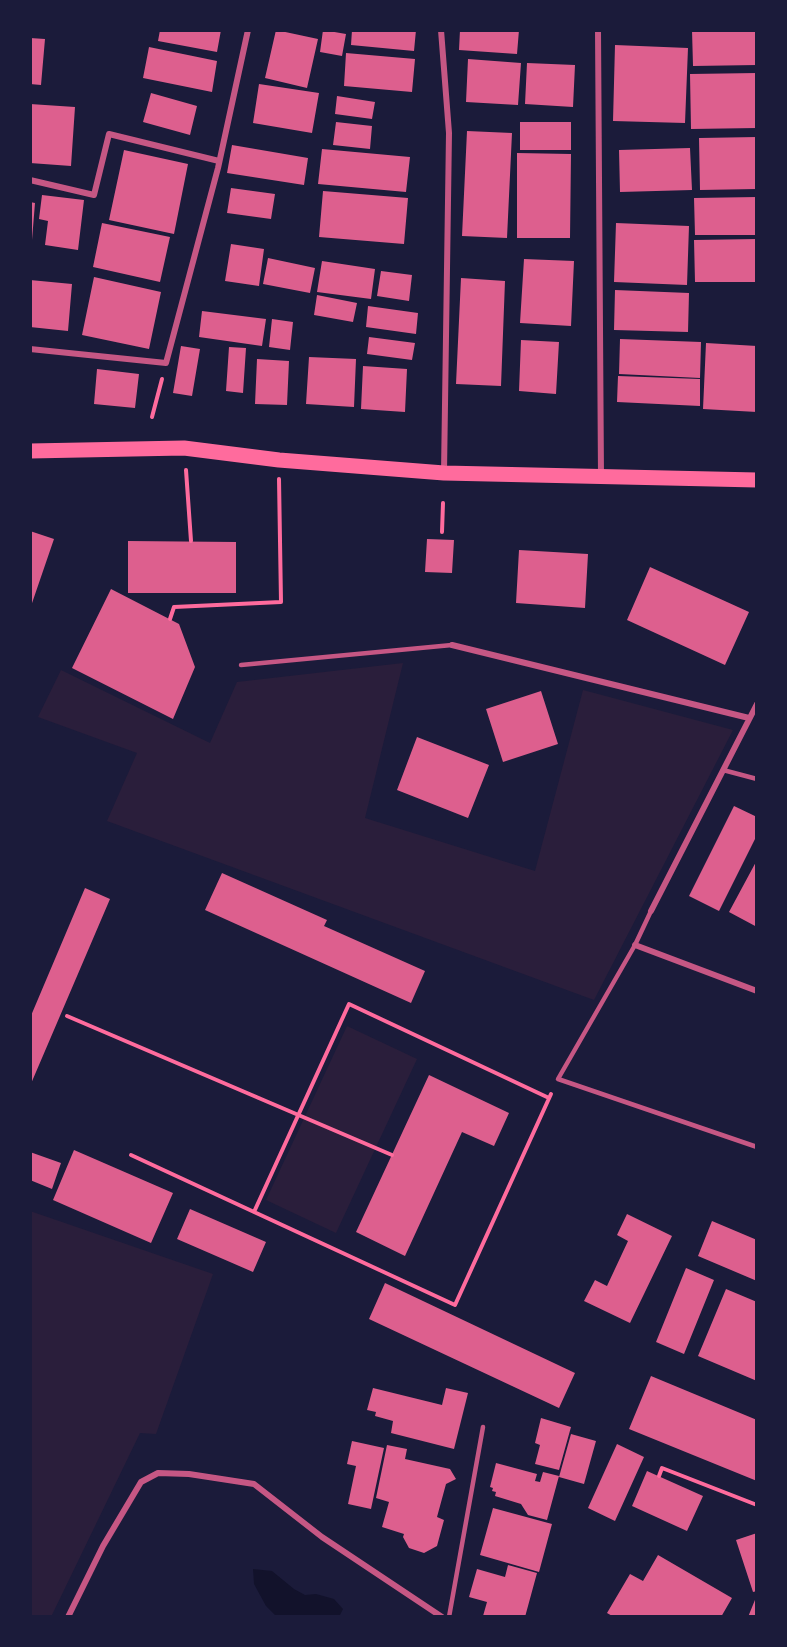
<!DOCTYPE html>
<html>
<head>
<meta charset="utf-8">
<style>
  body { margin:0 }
  #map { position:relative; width:787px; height:1647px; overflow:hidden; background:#1b1b3a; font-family:"Golos Text",sans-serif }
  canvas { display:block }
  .frame { position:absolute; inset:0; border:32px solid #1b1b3a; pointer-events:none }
</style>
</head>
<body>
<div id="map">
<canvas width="787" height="1647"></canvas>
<div class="frame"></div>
</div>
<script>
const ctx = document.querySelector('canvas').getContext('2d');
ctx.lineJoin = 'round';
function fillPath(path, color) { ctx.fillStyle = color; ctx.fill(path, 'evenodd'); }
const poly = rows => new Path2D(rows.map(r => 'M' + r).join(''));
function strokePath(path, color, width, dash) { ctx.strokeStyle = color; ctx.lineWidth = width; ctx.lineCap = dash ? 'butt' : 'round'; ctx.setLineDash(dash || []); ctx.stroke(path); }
const green = poly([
  [403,663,365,818,535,871,583,690,733,730,594,1000,107,821,137,753,38,717,61,670,210,743,237,682],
  [347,1026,417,1059,336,1233,266,1200],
  [30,1211,213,1274,156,1434,140,1433,51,1617,30,1617]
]);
const water = poly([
  [253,1569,272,1571,294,1589,305,1595,316,1594,334,1599,343,1609,339,1617,277,1617,266,1606,254,1584]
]);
const building = poly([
  [160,30,221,30,217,52,158,41],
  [276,30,318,39,307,88,265,78],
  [323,30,346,34,342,56,320,52],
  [352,30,416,30,414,51,351,45],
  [460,30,519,30,517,54,459,50],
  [692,30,757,30,757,65,693,66],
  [30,38,45,39,41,85,30,84],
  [615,45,688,48,685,123,613,121],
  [149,47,217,61,212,92,143,78],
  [346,53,415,59,412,92,344,86],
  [468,59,521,63,518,105,466,102],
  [527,63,575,65,573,107,525,104],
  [757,73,757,128,691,129,690,74],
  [259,84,319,93,312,133,253,123],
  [151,93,197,106,190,135,143,122],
  [337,96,375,102,372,119,335,114],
  [30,104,75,107,71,166,30,163],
  [336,122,372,126,370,149,333,145],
  [520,122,571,122,571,150,520,150],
  [467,131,512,133,507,238,462,236],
  [757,137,757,189,700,190,699,138],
  [232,145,308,158,304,185,227,173],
  [690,148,692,190,620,192,619,150],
  [322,149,410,157,406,192,318,184],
  [124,150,188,164,174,234,109,220],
  [517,153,571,154,570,238,517,238],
  [231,188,275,194,271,219,227,213],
  [323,191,408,198,404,244,319,237],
  [42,195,84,200,78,250,45,245,48,221,39,219],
  [757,197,757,235,695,235,694,198],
  [30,202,35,203,32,240,30,240],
  [102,223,170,237,160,282,93,267],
  [616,223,689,226,687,285,614,282],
  [757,239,757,282,695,282,694,240],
  [231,244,264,249,259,286,225,281],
  [268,258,315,268,310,293,263,284],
  [524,259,574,261,571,326,520,323],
  [322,261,375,269,371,299,317,292],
  [381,271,412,275,409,301,377,296],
  [94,277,161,292,149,349,82,335],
  [461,278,505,281,501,386,456,384],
  [30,280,72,284,68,331,30,327],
  [615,290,689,293,688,332,614,330],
  [317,295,357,303,353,322,314,315],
  [368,306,418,313,416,334,366,327],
  [202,311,266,319,262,346,199,337],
  [272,319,293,322,290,350,269,347],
  [369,337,415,343,412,360,367,354],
  [620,339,701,342,700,378,619,374],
  [521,340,559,342,556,394,519,391],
  [706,343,757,346,757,412,703,409],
  [181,346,200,349,192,396,173,393],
  [229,347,246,348,243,393,226,391],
  [309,357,356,359,354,407,306,404],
  [257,359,289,361,287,405,255,404],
  [363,366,407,369,405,412,361,409],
  [97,369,139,374,135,408,94,404],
  [618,376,700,379,700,406,617,402],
  [30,531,54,539,30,609],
  [427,539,454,540,452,573,425,572],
  [128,541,236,542,236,593,128,593],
  [519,550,588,554,585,608,516,603],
  [650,567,749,612,725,665,627,620],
  [111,589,179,624,195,667,173,719,72,668],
  [541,691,558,744,503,762,486,709],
  [417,737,489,765,468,818,397,790],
  [734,806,757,817,757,835,719,911,689,896],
  [757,860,757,927,729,912],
  [222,873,327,920,324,926,425,971,411,1003,205,910],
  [85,888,110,899,30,1086,30,1018],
  [429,1075,509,1113,494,1146,462,1132,405,1256,356,1232],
  [74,1150,173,1193,151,1243,53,1200],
  [30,1152,61,1163,52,1189,30,1180],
  [190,1209,266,1242,253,1272,177,1239],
  [627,1214,672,1236,630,1323,584,1301,595,1280,607,1286,628,1241,617,1235],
  [712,1221,757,1240,757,1281,698,1256],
  [686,1268,714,1280,684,1354,656,1342],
  [385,1283,575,1373,559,1408,369,1319],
  [726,1289,757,1302,757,1381,698,1356],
  [651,1376,757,1420,757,1481,629,1429],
  [373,1388,442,1405,446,1388,468,1393,454,1449,391,1433,393,1421,375,1416,376,1412,367,1410],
  [541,1418,571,1427,559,1470,535,1464,540,1445,535,1443],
  [571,1434,596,1441,584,1484,559,1477],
  [352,1441,384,1448,371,1509,348,1504,356,1466,347,1464],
  [617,1444,644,1457,615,1521,588,1508],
  [387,1445,407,1449,405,1459,450,1469,456,1479,446,1484,437,1517,444,1520,437,1546,424,1553,409,1548,403,1537,404,1534,382,1527,389,1502,376,1498],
  [496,1463,537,1474,535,1481,540,1482,543,1472,559,1476,547,1520,528,1515,521,1504,495,1496,496,1492,492,1491,493,1488,490,1487],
  [647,1471,703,1496,687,1531,632,1506],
  [493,1508,552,1524,539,1572,480,1555],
  [757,1533,757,1591,753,1592,736,1540],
  [658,1555,732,1598,721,1617,614,1617,607,1613,630,1574,643,1581],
  [508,1565,537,1573,525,1617,483,1616,487,1602,469,1597,477,1569,505,1577],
  [757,1595,757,1617,748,1617]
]);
const path = poly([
  [152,417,162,379],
  [186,470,191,541],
  [442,532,443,503],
  [170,619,174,607,281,602,279,479],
  [67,1016,392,1155],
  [131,1155,455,1305,551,1094],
  [254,1212,349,1004,549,1098],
  [659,1476,662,1468,757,1505]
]);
const service = poly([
  [241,665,452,645],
  [723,770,757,779],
  [651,911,635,945,558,1079,757,1147],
  [449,1617,483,1427]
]);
const minor = poly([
  [441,30,449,133,444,472],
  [598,30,601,476],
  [30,180,94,195,109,134,219,161],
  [30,349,166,363,218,168,248,30],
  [452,645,749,718],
  [651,911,757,704],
  [635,945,757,991],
  [68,1617,103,1546,141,1482,158,1473,189,1474,254,1484,322,1537,442,1617]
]);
const primary = poly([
  [30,451,184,448,279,460,444,473,757,480]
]);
fillPath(green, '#2a1e3b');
fillPath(water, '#12122b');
fillPath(building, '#dd5f8e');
strokePath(path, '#ff6b9d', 4);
strokePath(service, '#c65784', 4.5);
strokePath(minor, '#c65784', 6);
strokePath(primary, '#ff6b9d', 15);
</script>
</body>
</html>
